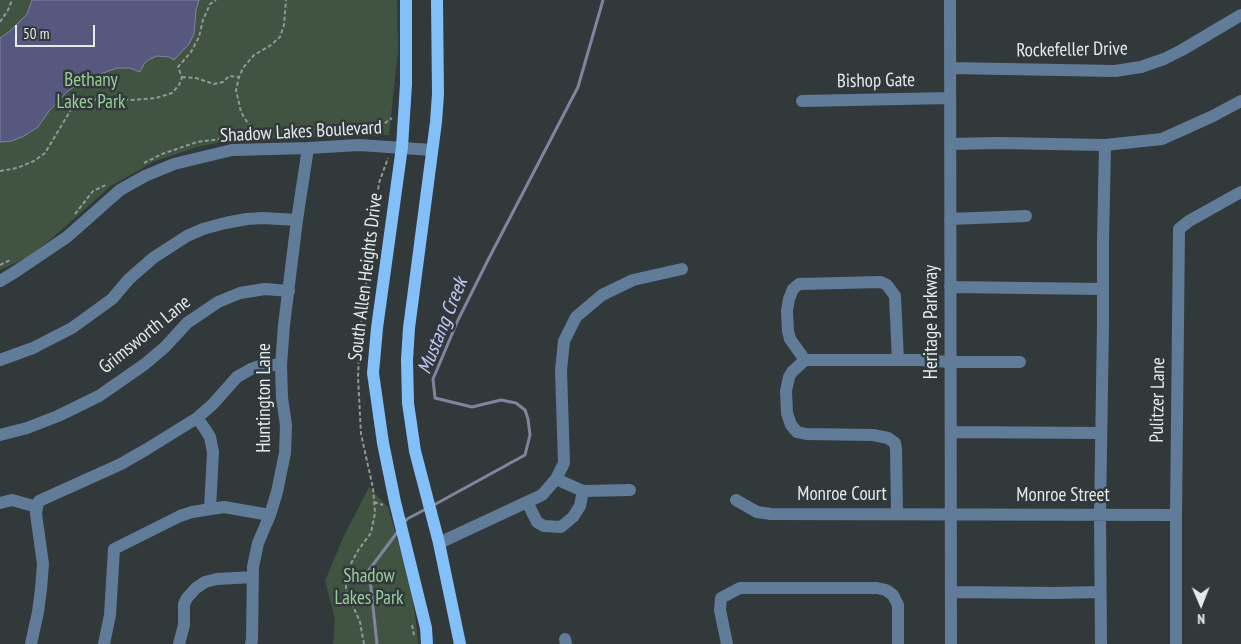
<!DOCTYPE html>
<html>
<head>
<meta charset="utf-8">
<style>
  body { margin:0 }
  #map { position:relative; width:1241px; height:644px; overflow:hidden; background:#32393b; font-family:"PT Sans Narrow",sans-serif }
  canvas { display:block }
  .north { position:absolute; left:1176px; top:579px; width:50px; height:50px; -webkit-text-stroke:4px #32393b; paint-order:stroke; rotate:179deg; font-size:14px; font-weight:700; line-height:20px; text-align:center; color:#e5eaeb }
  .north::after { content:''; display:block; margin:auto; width:18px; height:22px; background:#e5eaeb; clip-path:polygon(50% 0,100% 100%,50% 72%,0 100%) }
  .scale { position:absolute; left:15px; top:25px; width:80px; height:22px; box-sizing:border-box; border:2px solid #e5eaeb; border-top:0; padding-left:6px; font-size:15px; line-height:18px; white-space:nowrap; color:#e5eaeb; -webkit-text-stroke:4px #32393b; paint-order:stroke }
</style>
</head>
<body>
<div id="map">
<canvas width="1241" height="644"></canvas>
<div class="north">N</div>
<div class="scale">50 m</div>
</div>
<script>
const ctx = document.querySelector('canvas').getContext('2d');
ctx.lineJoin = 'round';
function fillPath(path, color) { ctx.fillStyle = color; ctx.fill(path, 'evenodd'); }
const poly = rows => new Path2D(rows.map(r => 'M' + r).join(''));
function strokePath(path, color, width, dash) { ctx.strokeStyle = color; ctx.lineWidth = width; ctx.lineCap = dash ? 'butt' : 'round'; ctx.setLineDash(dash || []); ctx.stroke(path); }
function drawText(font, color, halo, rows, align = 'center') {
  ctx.font = font + ' "PT Sans Narrow",sans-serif'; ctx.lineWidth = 5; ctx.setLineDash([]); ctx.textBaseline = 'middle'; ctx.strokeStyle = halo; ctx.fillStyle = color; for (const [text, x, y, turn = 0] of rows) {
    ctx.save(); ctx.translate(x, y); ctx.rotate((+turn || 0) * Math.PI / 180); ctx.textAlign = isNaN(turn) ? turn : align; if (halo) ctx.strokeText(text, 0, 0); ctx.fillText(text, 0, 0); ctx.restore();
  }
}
const green = poly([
  [0,0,397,0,398,50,389,135,232,140,197,147,153,162,111,186,50,240,24,259,0,270],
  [369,487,388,507,411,587,416,622,418,644,333,644,335,619,325,581,343,538]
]);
const water = poly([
  [32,0,199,0,196,10,194,34,189,44,174,60,169,57,157,56,148,60,144,64,140,72,130,68,117,68,95,76,69,90,49,111,38,127,24,136,12,141,0,142,0,38,10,31,27,14,32,0]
]);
const stream = poly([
  [432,506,525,455,530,435,528,419,525,410,516,403,501,400,472,407,435,398,433,379,458,320,488,260,578,87,603,0],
  [404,523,407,519,426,509],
  [377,644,369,570,399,530]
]);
const path = poly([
  [0,22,8,10,12,0],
  [182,77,196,78,214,84,223,82,229,76,238,77],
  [283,136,309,131,333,129,347,131,368,130,381,126,392,118],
  [268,137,260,134,251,127,245,119,241,112,236,90,239,77,243,68,254,55,271,45,280,37,284,25,286,0],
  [144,163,162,154,197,142,260,134],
  [0,171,17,168,34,161,45,153,72,108,81,104,103,97,131,100,144,99,156,98,172,93,179,85,182,77,178,67,191,52,199,37,203,20,210,4,216,0],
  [75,214,93,191,108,184],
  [0,265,10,260],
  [374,502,383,505],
  [412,625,414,635],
  [364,644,360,622,346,590,346,577,350,565,359,549,371,533,375,513,373,488,361,434,358,377,360,331,379,183,388,158]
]);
const minor = poly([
  [950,0,951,644],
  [950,68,1115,71,1141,67,1164,59,1182,50,1241,15],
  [802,101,950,98],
  [950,144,998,143,1105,145,1162,139,1213,116,1241,101],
  [950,219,1026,216],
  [0,281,15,272,67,237,120,190,145,176,174,164,232,150,308,148,359,145,432,150],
  [950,287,1103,289],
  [0,360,33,348,72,328,112,299,129,279,153,258,187,236,203,229,225,223,247,219,263,218,297,220],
  [805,360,792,372,789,377,786,391,787,413,791,425,797,432,806,434,873,435,888,438,895,443,896,449,897,514],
  [805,360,790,339,788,331,787,311,789,299,793,289,799,284,881,282,887,285,895,296,898,360],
  [805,360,919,360,950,362,1020,362],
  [197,418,213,404,237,377,251,369,263,365,281,365],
  [951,432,1101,433],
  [0,435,27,428,58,416,99,396,145,364,165,347,187,323,218,302,240,293,265,289,289,291],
  [556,479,583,491,630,490],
  [736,500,757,512,771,514,1176,515],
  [527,502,537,522,544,526,561,527,573,517,580,506,583,491],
  [0,503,12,500,37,507],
  [439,543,542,495,556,479,564,463,561,370,564,341,576,317,602,295,633,280,682,269],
  [951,592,1055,593,1100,592],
  [565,639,566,644],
  [31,644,38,612,41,589,43,564,36,514,37,507,39,501,121,464,147,449,197,418,205,429,210,437,213,452,210,509],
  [104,644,110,615,114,549,180,516,192,512,224,507,270,515],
  [179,644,184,625,184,604,187,598,196,588,205,582,217,579,253,577],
  [251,644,252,640,253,567,258,543,270,515,277,492,285,453,286,425,282,398,281,365,284,325,297,220,308,148],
  [727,644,720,610,721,598,740,588,877,588,886,590,893,595,898,605,898,644],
  [1101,644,1100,515,1103,324,1103,242,1105,145],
  [1176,644,1176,515,1179,229,1189,221,1241,192]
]);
const major = poly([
  [406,0,406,84,402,147,377,328,373,373,383,443,395,502,426,628,427,644],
  [437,0,438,94,436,122,409,328,407,360,408,403,415,451,439,543,460,644]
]);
const streetNames = [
  ["Rockefeller Drive",1072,50,-1],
  ["Bishop Gate",876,81,-1],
  ["Shadow Lakes Boulevard",301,132,-3],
  ["South Allen Heights Drive",366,277,-83],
  ["Heritage Parkway",932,322,-90],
  ["Grimsworth Lane",145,335,-39],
  ["Huntington Lane",265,398,-90],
  ["Pulitzer Lane",1158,400,-89],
  ["Monroe Court",842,495],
  ["Monroe Street",1063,496]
];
const parkNames = [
  ["Bethany",91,81],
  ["Lakes Park",91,103],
  ["Shadow",369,577],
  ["Lakes Park",369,599]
];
const waterNames = [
  ["Mustang Creek",443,326,-68]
];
fillPath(green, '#415441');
fillPath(water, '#57587e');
strokePath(water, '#82849f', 1);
strokePath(stream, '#82849f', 3);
strokePath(path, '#929899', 2, [4, 2.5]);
strokePath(minor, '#607c99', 12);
strokePath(major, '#83bff9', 12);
drawText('19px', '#e5eaeb', '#32393b', streetNames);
drawText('19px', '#99ce9a', '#32393b', parkNames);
drawText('italic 20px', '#c6c8fd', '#32393b', waterNames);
</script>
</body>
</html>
